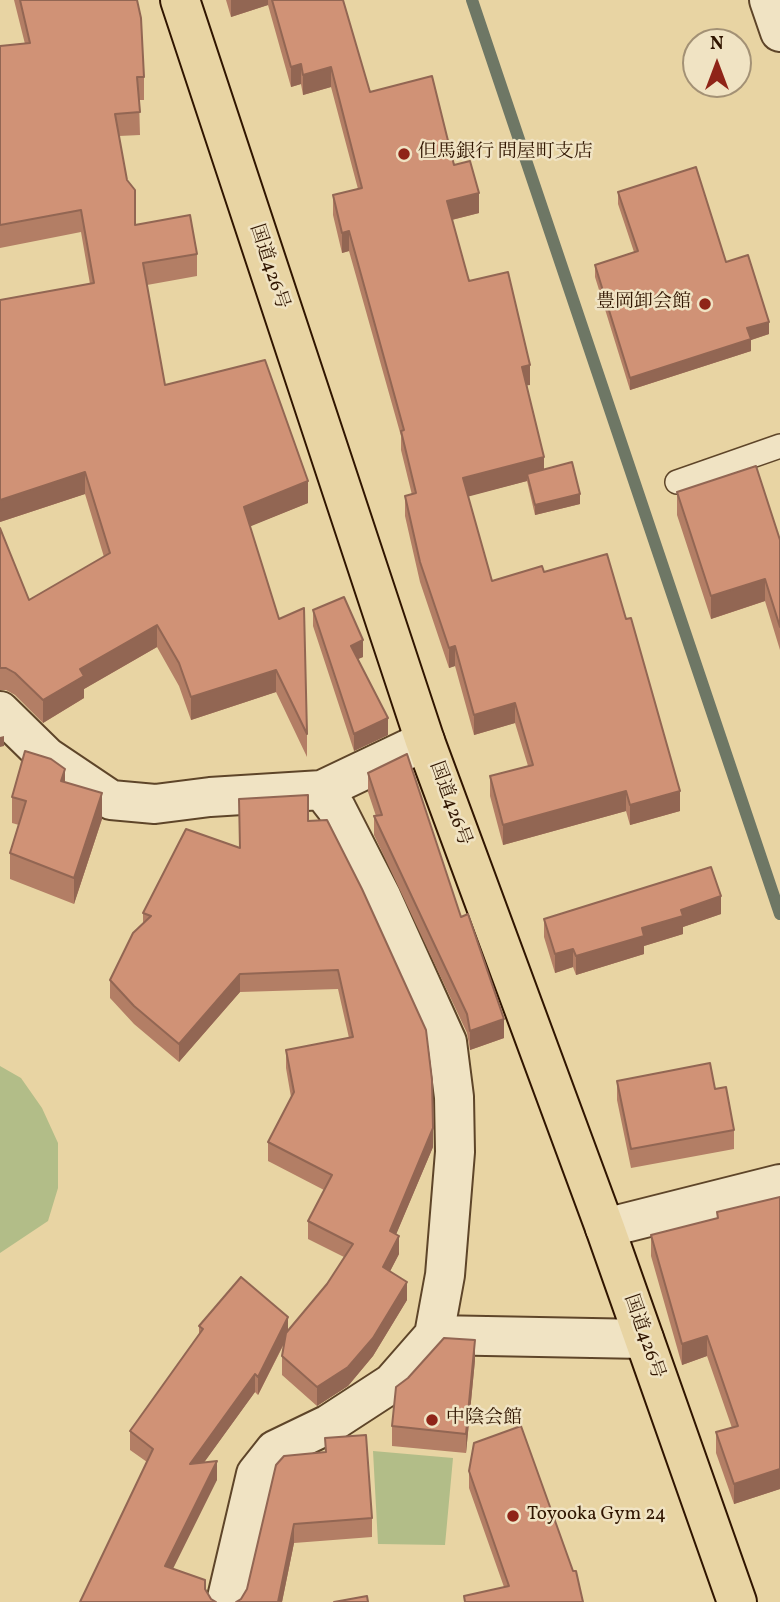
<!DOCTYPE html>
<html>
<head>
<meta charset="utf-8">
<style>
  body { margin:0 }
  #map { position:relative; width:780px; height:1602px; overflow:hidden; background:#e8d4a3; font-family:Vollkorn,serif }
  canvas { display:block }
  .north { position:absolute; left:682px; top:28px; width:70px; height:70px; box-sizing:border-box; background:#f0e3c3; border:2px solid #a39175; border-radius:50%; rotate:0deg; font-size:19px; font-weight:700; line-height:28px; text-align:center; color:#301500 }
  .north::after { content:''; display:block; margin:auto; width:24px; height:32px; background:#8f2418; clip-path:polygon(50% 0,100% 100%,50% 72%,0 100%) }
</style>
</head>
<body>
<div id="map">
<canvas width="780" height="1602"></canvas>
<div class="north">N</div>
</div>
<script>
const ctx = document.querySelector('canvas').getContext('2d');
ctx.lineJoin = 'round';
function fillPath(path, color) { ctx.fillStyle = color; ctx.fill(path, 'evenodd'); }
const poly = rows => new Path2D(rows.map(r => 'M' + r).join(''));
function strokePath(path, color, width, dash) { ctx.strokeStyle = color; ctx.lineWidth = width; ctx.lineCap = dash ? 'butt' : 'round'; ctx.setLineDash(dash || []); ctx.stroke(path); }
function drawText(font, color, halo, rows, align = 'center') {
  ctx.font = font + ' Vollkorn,"Noto Serif JP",serif'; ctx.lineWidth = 5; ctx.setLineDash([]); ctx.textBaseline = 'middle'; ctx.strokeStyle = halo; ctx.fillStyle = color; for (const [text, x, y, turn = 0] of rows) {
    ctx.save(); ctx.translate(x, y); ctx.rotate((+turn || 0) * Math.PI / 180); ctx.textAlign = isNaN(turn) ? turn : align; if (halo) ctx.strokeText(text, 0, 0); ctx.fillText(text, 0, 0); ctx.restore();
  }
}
const green = poly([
  [0,1066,21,1078,42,1108,58,1143,58,1188,48,1221,0,1253],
  [373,1451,453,1458,445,1545,378,1544]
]);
const stream = poly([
  [472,0,780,914]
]);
const service = poly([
  [677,482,780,446]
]);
const minor = poly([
  [0,711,47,757,111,800,155,804,210,797,322,790,336,808,382,898,447,1042,454,1097,455,1152,445,1275,434,1335,392,1383,329,1424,275,1450,256,1474,226,1602],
  [322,790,425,741],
  [434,1335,644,1339]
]);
const tertiary = poly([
  [769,0,780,32],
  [605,1228,780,1184]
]);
const trunk = poly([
  [180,0,425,741,605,1228,737,1602]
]);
const wall = poly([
  [14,0,137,0,144,77,144,100,139,100,140,135,119,136,135,225,197,254,197,276,147,285,165,385,308,503,250,526,307,734,307,757,276,692,191,720,179,686,157,647,84,689,84,698,43,723,15,695,6,690,0,690,0,528,29,600,104,557,85,494,0,522,0,300,90,284,81,232,0,248,0,46,25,44],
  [226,0,343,0,370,92,454,165,479,213,452,220,469,281,530,385,527,385,544,469,580,504,535,515,527,481,468,496,492,581,544,572,680,811,630,825,626,811,503,845,490,796,490,776,528,766,515,723,474,735,455,666,449,668,420,582,405,516,405,496,412,495,401,450,401,436,349,251,342,253,333,215,333,195,358,189,331,87,303,95,301,84,291,87,268,5,231,17],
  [618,192,726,262,769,334,751,340,751,351,630,390,595,277,595,265,634,252,618,204],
  [677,492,780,540,780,650,765,601,711,619,677,515],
  [313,610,363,657,358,659,388,735,354,751,313,626],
  [368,773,461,917,504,1038,470,1050,467,1033,374,835,374,816,376,816,368,792],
  [65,782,102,819,74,904,10,879,10,853,19,825,12,823,12,797],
  [308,821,433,1147,396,1234,399,1254,390,1271,407,1300,373,1356,348,1386,317,1406,282,1375,282,1356,285,1342,258,1395,255,1392,204,1462,217,1480,80,1602,147,1462,130,1450,130,1431,199,1334,199,1326,288,1331,327,1284,344,1257,308,1239,308,1221,324,1190,268,1161,268,1142,291,1097,286,1068,286,1050,349,1038,338,989,240,992,179,1062,134,1024,110,998,110,980,143,924,143,913,239,848],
  [721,914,683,927,683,934,644,946,644,954,576,975,573,967,555,973,544,937,544,919],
  [617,1081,715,1089,734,1130,734,1149,631,1168,617,1100],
  [780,1197,780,1489,734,1504,716,1453,716,1432,732,1428,707,1356,682,1365,651,1256,651,1235,717,1218,717,1212],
  [475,1360,466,1453,392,1446,392,1426],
  [325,1438,372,1518,372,1537,294,1543,282,1602,236,1602,241,1599,325,1453],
  [469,1471,583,1602,464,1602,464,1596,504,1587,469,1488]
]);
const shadedWall = poly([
  [231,0,268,0,268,5,231,17],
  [301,64,301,84,291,87,291,67],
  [331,67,331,87,303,95,303,75],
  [479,193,479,213,447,221,447,201],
  [349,231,349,251,342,253,342,233],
  [769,322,769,334,751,340,751,351,630,390,630,378,747,328],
  [530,365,530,385,522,386,522,367],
  [544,457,544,477,527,474,527,481,463,498,463,478],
  [85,472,85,494,0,522,0,500],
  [308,481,308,503,244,529,244,507],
  [580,494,580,504,535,515,535,505],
  [765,579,765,601,711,619,711,596],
  [157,625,157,647,84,689,84,698,43,723,43,700,80,669],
  [363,640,363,657,351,662,351,646],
  [455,646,455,666,449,668,449,648],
  [276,670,276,692,191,720,191,697],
  [515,703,515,723,474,735,474,715],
  [388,718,388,735,354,751,354,734],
  [4,736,4,746,0,747,0,737],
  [65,769,65,796,61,781],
  [626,791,626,811,503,845,503,825],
  [680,791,680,811,630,825,630,805],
  [102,793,102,819,74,904,74,878],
  [721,896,721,914,683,927,683,934,644,946,644,954,576,975,576,956,642,928,681,910],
  [573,949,573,967,555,973,555,954],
  [240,974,240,992,179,1062,179,1044],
  [504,1019,504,1038,470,1050,470,1031],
  [433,1128,433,1147,390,1249,390,1231],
  [399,1236,399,1254,383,1285,383,1267],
  [407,1282,407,1300,373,1356,348,1386,317,1406,317,1387],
  [288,1317,288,1335,258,1395,258,1377],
  [707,1336,707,1356,682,1365,682,1344],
  [475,1340,475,1360,466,1453,466,1434],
  [255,1374,255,1392,190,1482,190,1464],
  [217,1461,217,1480,165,1585,165,1566],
  [780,1469,780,1489,734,1504,734,1484],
  [294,1524,294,1543,282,1602,278,1602]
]);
const building = poly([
  [20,0,137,0,141,18,144,77,137,77,140,112,115,114,127,180,135,190,135,225,190,215,197,254,143,263,165,385,265,360,308,481,244,507,279,619,304,608,307,734,276,670,191,697,179,663,157,625,80,669,84,676,43,700,15,673,6,668,0,668,0,528,29,600,110,553,85,472,0,500,0,300,94,283,81,210,0,225,0,46,30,43,20,0],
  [272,0,343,0,370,92,432,76,454,165,470,161,479,193,447,201,469,281,508,272,530,365,522,367,544,457,463,478,492,581,542,566,544,572,607,554,626,619,631,618,680,791,630,805,626,791,503,825,490,776,533,765,515,703,474,715,455,646,449,648,420,562,405,496,416,493,401,431,404,430,349,231,342,233,333,195,362,188,331,67,303,75,301,64,291,67,272,0],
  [696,167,726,262,748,255,769,322,747,328,751,339,630,378,595,265,638,251,618,192,696,167],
  [572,462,580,494,535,505,527,474,572,462],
  [756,466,780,540,780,627,765,579,711,596,677,492,756,466],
  [344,597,363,640,351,646,388,718,354,734,313,610,344,597],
  [25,751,51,759,65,769,61,781,102,793,74,878,10,853,26,801,12,797,25,751],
  [407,754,461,917,468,914,504,1019,470,1031,467,1014,374,816,382,815,368,773,407,754],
  [308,795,308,821,327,820,362,889,426,1030,432,1080,433,1128,390,1231,399,1236,383,1267,407,1282,373,1338,348,1367,317,1387,282,1356,286,1333,327,1284,353,1244,308,1221,332,1175,268,1142,294,1092,286,1050,353,1037,338,970,240,974,179,1044,134,1006,110,980,133,933,151,916,143,913,186,829,240,848,239,799,308,795],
  [711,867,721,896,681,910,683,916,642,928,644,936,576,956,573,949,555,954,544,919,711,867],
  [710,1063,715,1089,726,1087,734,1130,631,1149,617,1081,710,1063],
  [780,1197,780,1469,734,1484,716,1432,738,1426,707,1336,682,1344,651,1235,718,1218,717,1212,780,1197],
  [241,1277,288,1317,258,1377,255,1374,190,1464,217,1461,165,1566,205,1580,205,1589,211,1599,216,1602,80,1602,153,1449,130,1431,203,1329,199,1326,241,1277],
  [444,1338,475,1340,466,1434,392,1426,396,1387,408,1378,444,1338],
  [521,1426,573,1571,576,1571,583,1602,465,1602,464,1596,509,1586,469,1471,474,1443,521,1426],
  [366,1435,372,1518,294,1524,278,1602,236,1602,241,1599,247,1589,276,1465,284,1456,326,1452,325,1438,366,1435],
  [367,1596,368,1602,334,1602,367,1596]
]);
const markers = [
  [404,154,7,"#8f2418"],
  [705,304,7,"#8f2418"],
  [432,1420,7,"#8f2418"],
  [513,1516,7,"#8f2418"]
];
const poiNames = [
  ["但馬銀行 問屋町支店",418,154],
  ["豊岡卸会館",691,304,"right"],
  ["中陰会館",446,1420],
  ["Toyooka Gym 24",527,1516]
];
const streetNames = [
  ["国道426号",268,267,72],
  ["国道426号",449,804,70],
  ["国道426号",643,1337,71]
];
fillPath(green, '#b2bd88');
strokePath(stream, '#6e7765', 12);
strokePath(service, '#5e4529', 26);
strokePath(minor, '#5e4529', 42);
strokePath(tertiary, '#5e4529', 42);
strokePath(trunk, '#301500', 42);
strokePath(service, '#f0e3c3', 23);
strokePath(minor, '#f0e3c3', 38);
strokePath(tertiary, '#f0e3c3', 38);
strokePath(trunk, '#e8d4a3', 38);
fillPath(wall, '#b37e65');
fillPath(shadedWall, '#926653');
fillPath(building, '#d09276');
strokePath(building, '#926653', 2);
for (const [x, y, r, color] of markers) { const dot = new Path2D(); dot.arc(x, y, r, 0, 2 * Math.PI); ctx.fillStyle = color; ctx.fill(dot); strokePath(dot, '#f0e3c3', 2.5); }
drawText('19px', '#301500', '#f0e3c3', poiNames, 'left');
drawText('19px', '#301500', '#f0e3c3', streetNames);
</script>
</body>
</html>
